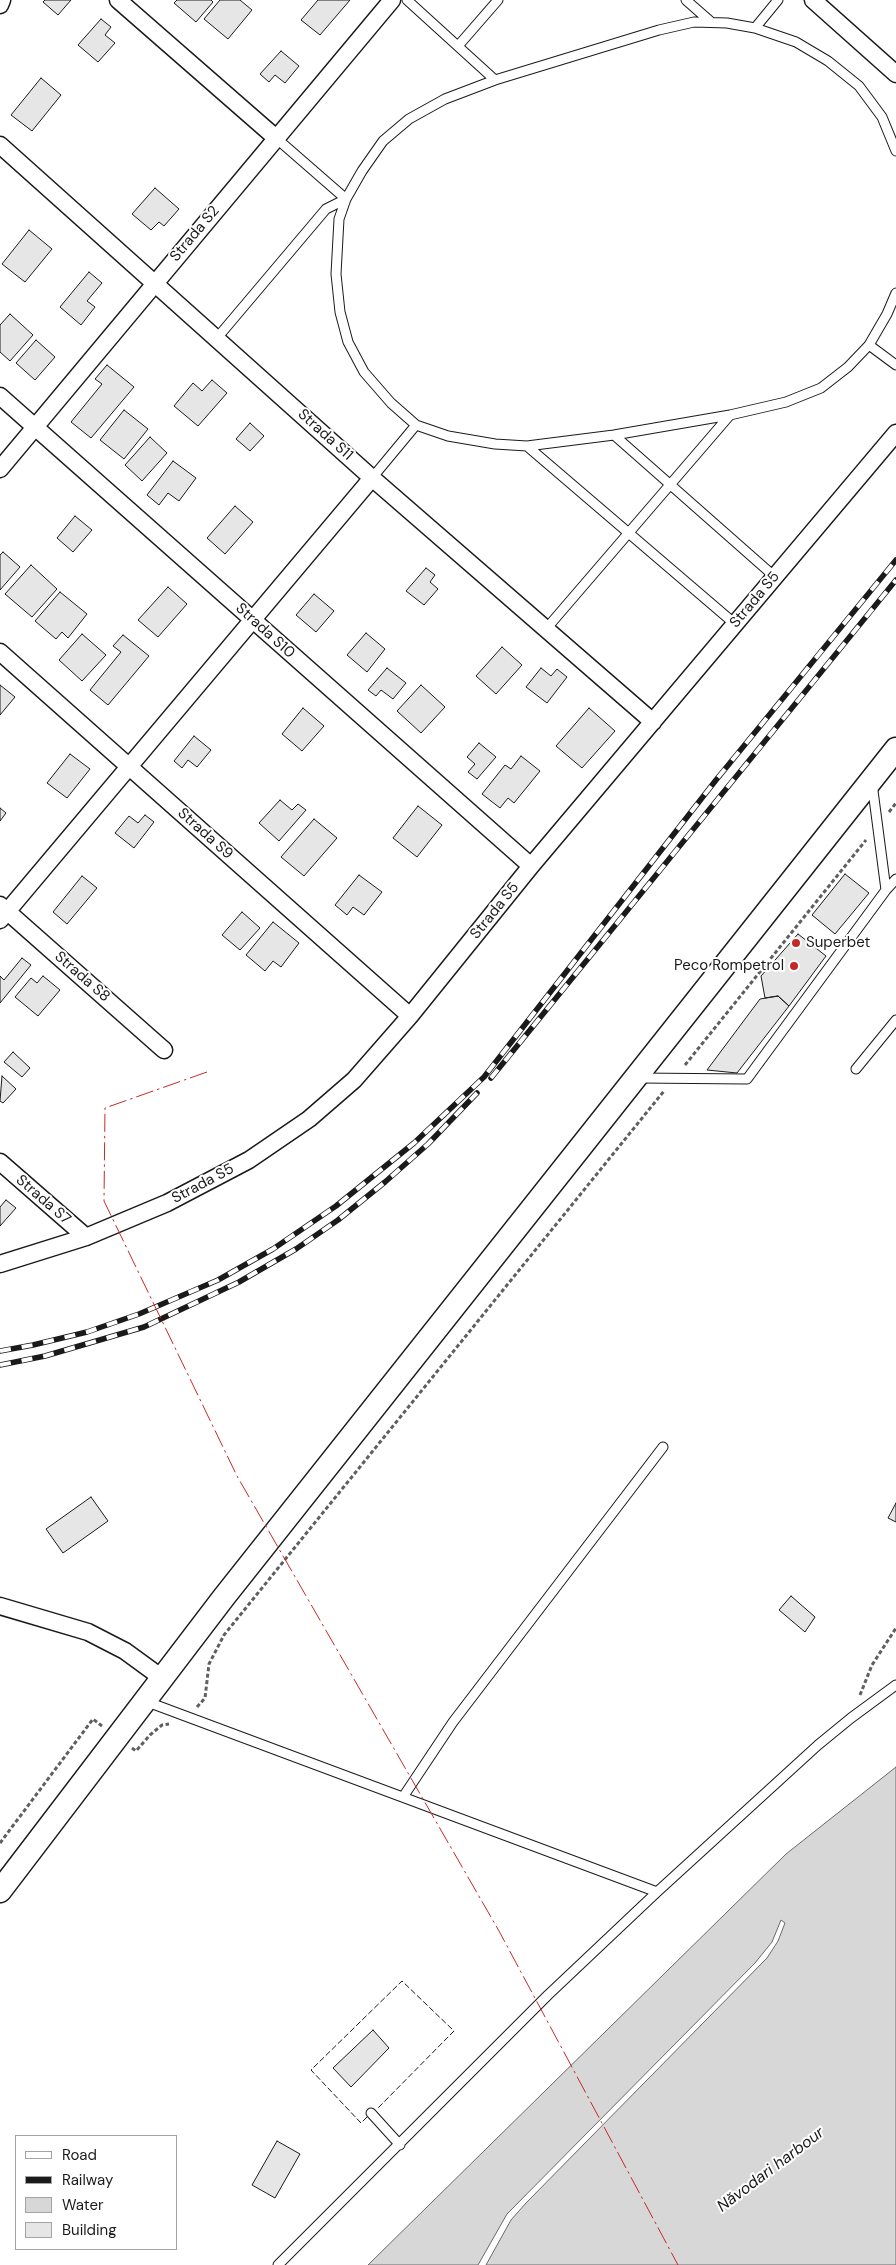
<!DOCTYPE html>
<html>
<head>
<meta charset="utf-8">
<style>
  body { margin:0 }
  #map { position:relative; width:896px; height:2265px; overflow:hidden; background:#fff; font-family:"DM Sans",sans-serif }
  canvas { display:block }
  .legend { position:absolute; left:15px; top:2135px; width:162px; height:115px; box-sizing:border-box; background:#fff; border:1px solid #a3a3a3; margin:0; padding:6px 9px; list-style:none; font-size:15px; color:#1a1a1a }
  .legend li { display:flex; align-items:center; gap:10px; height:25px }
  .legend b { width:25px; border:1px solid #a3a3a3 }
</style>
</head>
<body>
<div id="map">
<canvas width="896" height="2265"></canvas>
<ul class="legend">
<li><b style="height:6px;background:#fff"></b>Road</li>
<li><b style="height:6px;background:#1a1a1a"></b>Railway</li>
<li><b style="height:14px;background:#d7d7d7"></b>Water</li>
<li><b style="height:14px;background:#e6e6e6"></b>Building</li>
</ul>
</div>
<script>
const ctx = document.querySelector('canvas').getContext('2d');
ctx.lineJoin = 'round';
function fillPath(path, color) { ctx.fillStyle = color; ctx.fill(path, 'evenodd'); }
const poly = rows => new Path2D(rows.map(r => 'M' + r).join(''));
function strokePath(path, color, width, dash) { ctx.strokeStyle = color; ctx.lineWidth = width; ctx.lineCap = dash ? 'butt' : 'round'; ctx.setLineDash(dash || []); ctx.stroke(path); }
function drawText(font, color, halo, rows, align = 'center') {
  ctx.font = font + ' "DM Sans",sans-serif'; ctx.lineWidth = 4; ctx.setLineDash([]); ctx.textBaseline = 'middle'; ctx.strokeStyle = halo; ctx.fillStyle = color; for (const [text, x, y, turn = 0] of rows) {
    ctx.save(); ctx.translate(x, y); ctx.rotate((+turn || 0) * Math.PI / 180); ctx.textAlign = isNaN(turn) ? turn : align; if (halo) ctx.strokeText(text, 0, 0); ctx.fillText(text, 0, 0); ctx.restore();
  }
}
const water = poly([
  [896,1767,896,2265,486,2265,511,2220,526,2203,767,1958,778,1941,785,1923,781,1920,772,1942,755,1963,507,2214,478,2265,368,2265,786,1854,896,1767]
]);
const building = poly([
  [45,0,71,0,58,15,43,2,45,0],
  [177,0,211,0,213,2,196,22,174,3,177,0],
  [220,0,240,0,252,10,228,39,204,19,220,0],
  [318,0,350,0,320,35,301,20,318,0],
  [101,19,111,27,105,35,115,43,98,62,78,45,101,19],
  [281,51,299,66,285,83,275,75,269,82,260,74,281,51],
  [41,78,61,95,32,131,11,115,41,78],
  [155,188,179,209,164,226,159,222,151,230,132,214,155,188],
  [29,230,52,249,25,282,2,264,29,230],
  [89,272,102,283,87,301,95,307,81,325,60,307,89,272],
  [10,314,33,335,10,361,0,352,0,325,10,314],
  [36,340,55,357,35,380,16,363,36,340],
  [107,365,134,387,91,438,71,422,102,384,95,379,107,365],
  [212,380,227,393,198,426,174,406,193,383,202,391,212,380],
  [124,410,148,429,124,459,100,440,124,410],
  [250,423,264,436,250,451,236,439,250,423],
  [150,437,167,453,142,481,125,465,150,437],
  [173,461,196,478,179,501,168,493,159,505,147,495,173,461],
  [235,506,253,522,225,554,207,538,235,506],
  [75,516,92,530,73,552,57,538,75,516],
  [3,552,20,567,0,590,0,555,3,552],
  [31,565,57,589,32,617,5,594,31,565],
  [426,568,435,575,430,582,438,589,424,605,406,591,426,568],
  [168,587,187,604,158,637,138,620,168,587],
  [60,592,87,614,68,638,62,632,56,639,35,621,60,592],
  [314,594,334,611,316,632,296,615,314,594],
  [366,633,385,649,367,672,347,655,366,633],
  [82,634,106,655,82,681,59,660,82,634],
  [123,635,149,656,108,705,90,690,121,652,113,646,123,635],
  [502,647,522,665,496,694,476,676,502,647],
  [387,668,406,683,393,699,381,690,376,696,368,690,387,668],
  [541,668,551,676,557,669,567,677,547,703,526,687,541,668],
  [0,685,15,697,0,715,0,685],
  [421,685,445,707,421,733,397,711,421,685],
  [303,708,324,726,302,751,282,734,303,708],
  [589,708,615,731,582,768,556,746,589,708],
  [194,736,211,750,197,767,188,760,182,768,174,761,194,736],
  [479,743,496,757,477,779,468,772,475,764,467,757,479,743],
  [70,754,90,769,67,798,47,783,70,754],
  [521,756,540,771,514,803,508,798,500,808,482,794,505,765,511,769,521,756],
  [280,800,292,810,298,804,306,810,279,841,259,823,280,800],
  [418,806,442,825,417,857,393,838,418,806],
  [0,808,6,813,0,821,0,808],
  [145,815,154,822,134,848,115,833,129,816,138,823,145,815],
  [314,819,337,838,304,876,281,857,314,819],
  [845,874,869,893,835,934,812,915,845,874],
  [359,875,382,892,364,915,353,907,347,915,335,905,359,875],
  [82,876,97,888,67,924,53,912,82,876],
  [242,912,260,928,240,950,222,935,242,912],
  [273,922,299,943,281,967,273,961,265,971,246,955,273,922],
  [798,934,826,956,789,1006,778,996,765,998,761,976,798,934],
  [22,958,31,965,0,1003,0,976,4,980,22,958],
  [43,976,60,990,38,1016,15,997,31,978,37,983,43,976],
  [778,996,789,1006,737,1073,707,1070,760,999,778,996],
  [13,1052,30,1068,22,1077,4,1062,13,1052],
  [2,1076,16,1089,3,1103,0,1101,2,1076],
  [6,1200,16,1208,0,1226,0,1207,6,1200],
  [91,1497,108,1521,63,1553,46,1529,91,1497],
  [896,1503,896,1522,888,1518,896,1503],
  [791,1596,815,1617,805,1632,779,1610,791,1596],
  [373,2030,389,2048,351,2087,333,2068,373,2030],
  [277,2141,300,2154,275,2198,252,2185,277,2141]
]);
const path = poly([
  [889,812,896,803],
  [685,1065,866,840],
  [860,1695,872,1665,896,1628],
  [197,1707,205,1698,209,1664,224,1635,664,1091],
  [132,1748,136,1751,150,1735,162,1725,169,1724],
  [0,1843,93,1719,102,1726]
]);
const service = poly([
  [407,0,495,80],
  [686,0,711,22],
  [755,28,778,0],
  [458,46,498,0],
  [896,151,882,117,859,86,828,61,796,42,755,28,727,23,694,22,659,30,495,80,445,99,409,119,383,141,362,171,346,199,339,219,336,274,340,312,348,342,364,372,391,403,416,425,448,436,495,444,527,446,614,435,730,415,786,402,821,388,848,367,869,345,887,314,896,293],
  [217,338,326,209,346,199,276,138],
  [869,345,896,365],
  [614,435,775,577],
  [527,446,735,624],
  [372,478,416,425],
  [546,629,730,415],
  [886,890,896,879],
  [856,1069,896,1020],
  [639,1078,747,1079,886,890,872,783],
  [145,1701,657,1892],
  [403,1797,453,1722,663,1447],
  [371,2113,400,2145],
  [278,2265,548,1995,657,1892,818,1745,851,1718,896,1685]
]);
const minor = poly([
  [118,0,276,138],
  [813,0,896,74],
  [0,5,2,0],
  [0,145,372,478,653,722],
  [0,396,531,866],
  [0,469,392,0],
  [0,652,410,1016],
  [0,905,164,1050],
  [0,920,372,478],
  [0,1162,86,1237],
  [0,1264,86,1237,167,1203,249,1160,309,1119,354,1080,410,1016,531,866,896,433],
  [0,1606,88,1632,125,1651,162,1678]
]);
const secondary = poly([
  [0,1891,224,1597,896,749]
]);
const rail = poly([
  [491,1078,896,580],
  [0,1351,33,1345,87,1332,139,1314,218,1280,273,1249,336,1206,414,1143,484,1077,716,780,896,560],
  [0,1365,45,1356,144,1327,239,1282,296,1249,338,1220,385,1182,428,1144,477,1093]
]);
const fence = poly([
  [367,2117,361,2123,311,2070,402,1981,454,2031,377,2109]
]);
const power = poly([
  [207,1072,105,1108,104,1201,237,1476,499,1931,678,2265]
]);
const markers = [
  [796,943,5,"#c62828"],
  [794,966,5,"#c62828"]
];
const streetNames = [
  ["Strada S2",195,234,-50],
  ["Strada S11",325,435,42],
  ["Strada S5",755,600,-50],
  ["Strada S10",265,631,42],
  ["Strada S9",205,834,42],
  ["Strada S5",495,911,-51],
  ["Strada S8",82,977,41],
  ["Strada S5",203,1184,-28],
  ["Strada S7",43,1200,41]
];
const poiNames = [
  ["Superbet",806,943],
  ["Peco Rompetrol",784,966,"right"]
];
const waterNames = [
  ["Năvodari harbour",771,2170,-37]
];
fillPath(water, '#d7d7d7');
strokePath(water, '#6a6a6a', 1);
fillPath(building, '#e6e6e6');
strokePath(building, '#1a1a1a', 1);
strokePath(service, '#1a1a1a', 11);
strokePath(minor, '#1a1a1a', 19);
strokePath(secondary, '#1a1a1a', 25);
strokePath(path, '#5f5f5f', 3, [4, 2.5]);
strokePath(service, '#fff', 9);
strokePath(minor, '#fff', 16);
strokePath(secondary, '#fff', 22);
strokePath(rail, '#1a1a1a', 5.5);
strokePath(rail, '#fff', 4, [11]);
strokePath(fence, '#1a1a1a', 1, [6, 2.5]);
strokePath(power, '#c62828', 1, [18, 4, 2.5, 4]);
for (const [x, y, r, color] of markers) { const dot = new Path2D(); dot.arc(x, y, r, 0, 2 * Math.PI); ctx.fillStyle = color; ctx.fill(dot); strokePath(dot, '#fff', 2); }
drawText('15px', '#1a1a1a', '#fff', streetNames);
drawText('15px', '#1a1a1a', '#fff', poiNames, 'left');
drawText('italic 16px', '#1a1a1a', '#fff', waterNames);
</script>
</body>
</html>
